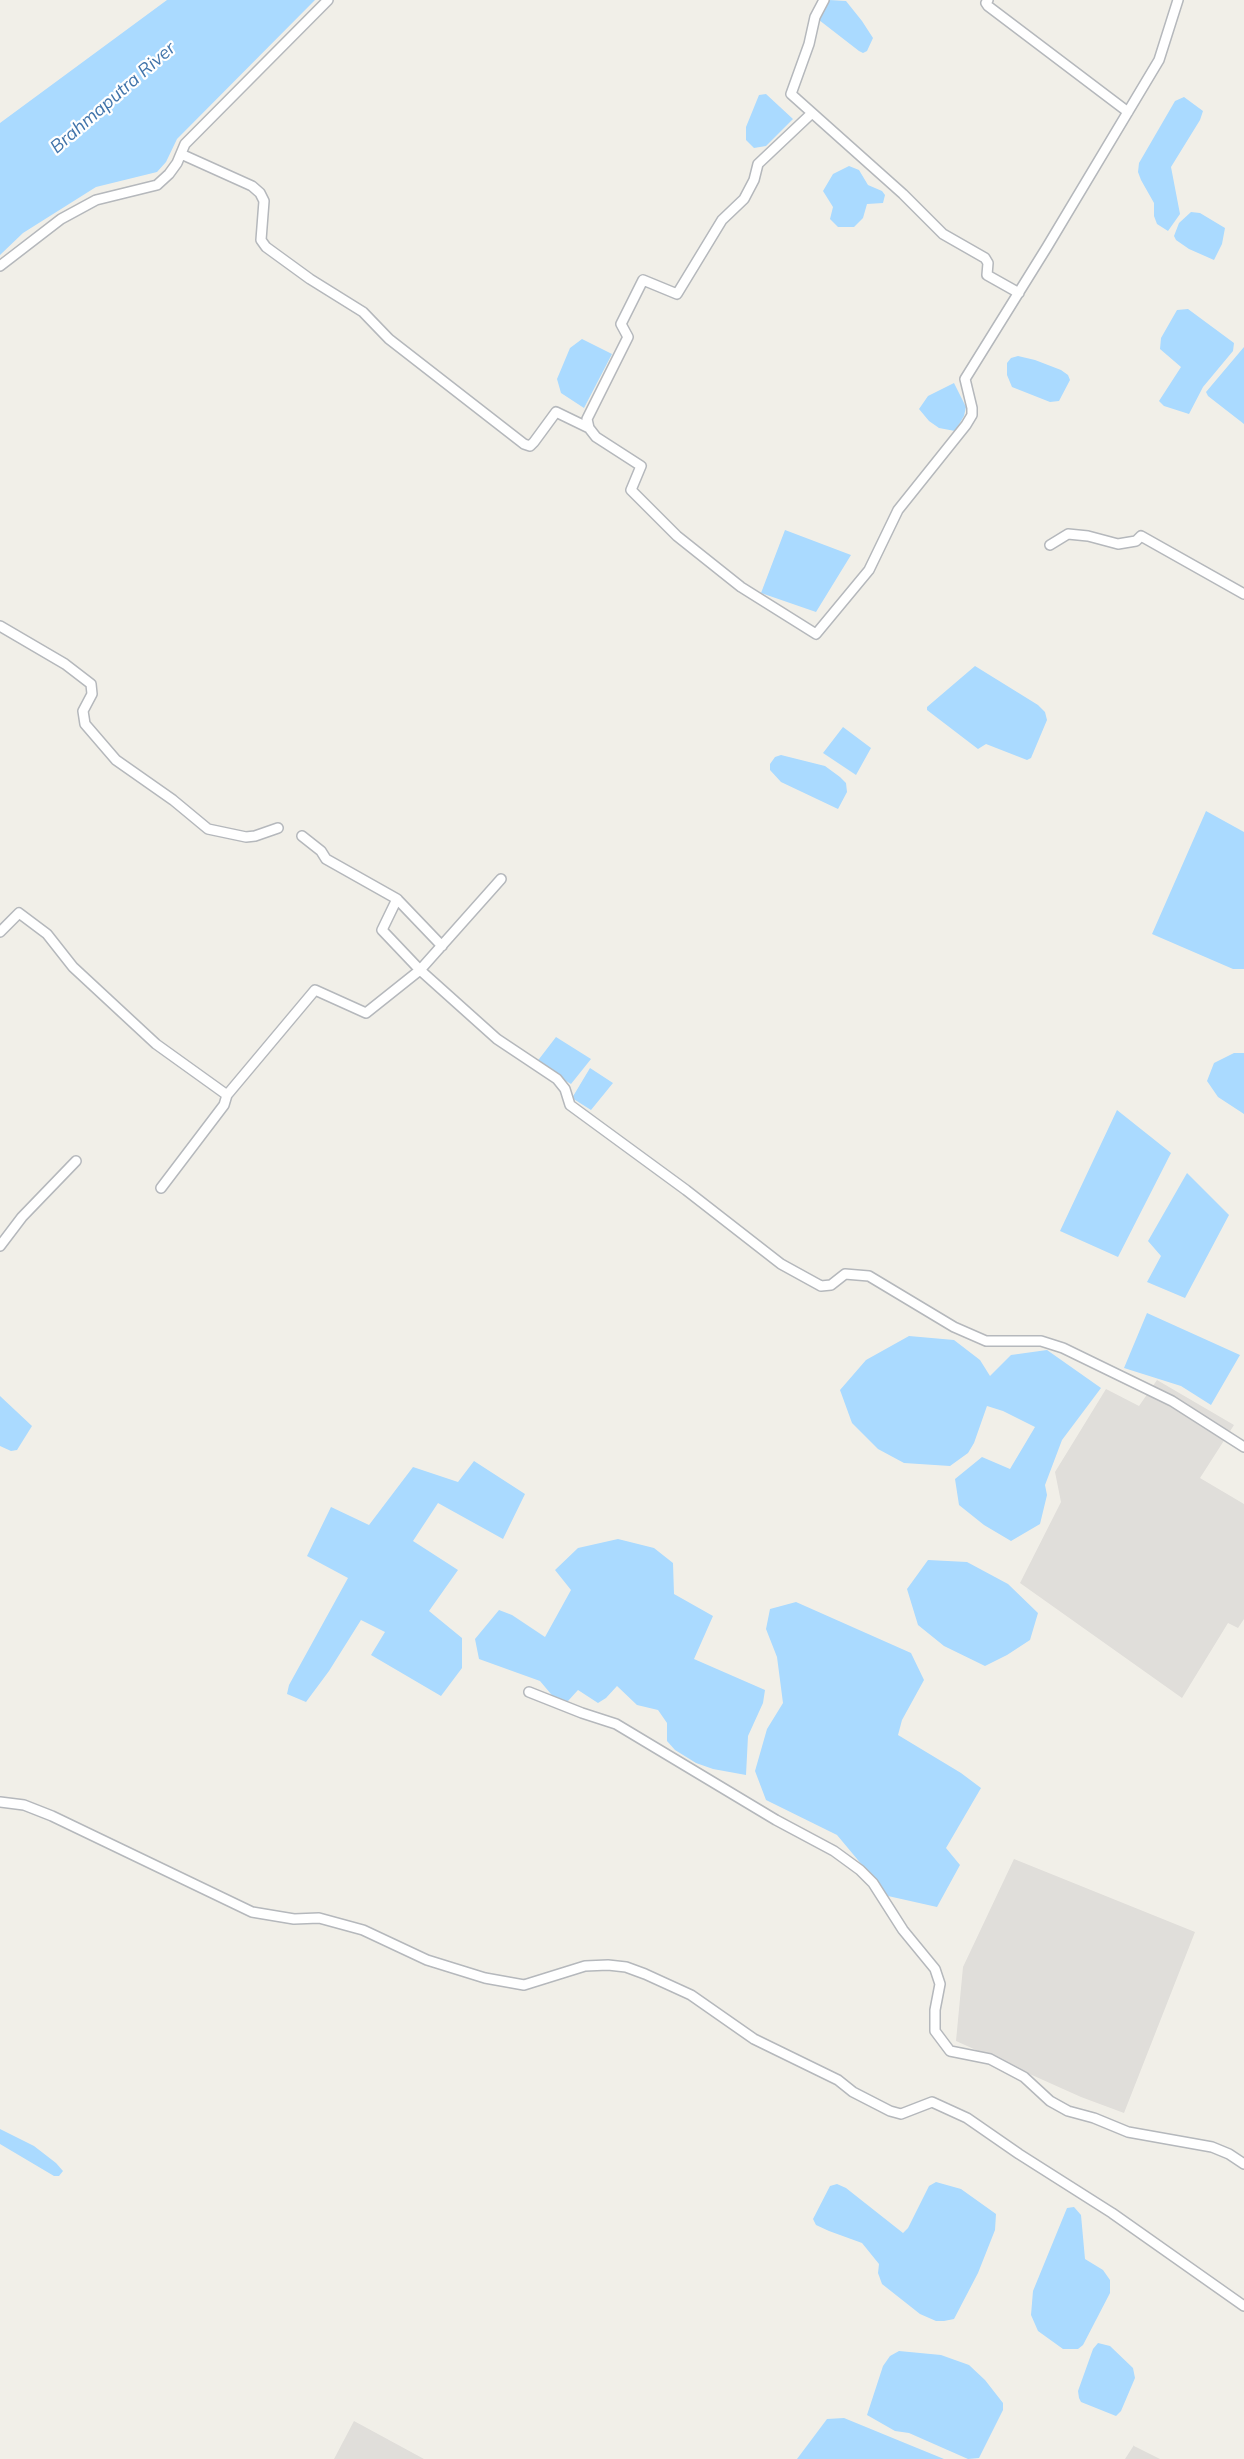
<!DOCTYPE html>
<html>
<head>
<meta charset="utf-8">
<style>
  body { margin:0 }
  canvas { display:block; background:#f1efe8 }
</style>
</head>
<body>
<canvas width="1244" height="2459"></canvas>
<script>
const ctx = document.querySelector('canvas').getContext('2d');
ctx.lineJoin = 'round';
function fillPath(path, color) { ctx.fillStyle = color; ctx.fill(path, 'evenodd'); }
const poly = rows => new Path2D(rows.map(r => 'M' + r).join(''));
function strokePath(path, color, width, dash) { ctx.strokeStyle = color; ctx.lineWidth = width; ctx.lineCap = dash ? 'butt' : 'round'; ctx.setLineDash(dash || []); ctx.stroke(path); }
function drawText(font, color, halo, rows, align = 'center') {
  ctx.font = font + ' Mulish,sans-serif'; ctx.lineWidth = 4.5; ctx.setLineDash([]); ctx.textBaseline = 'middle'; ctx.strokeStyle = halo; ctx.fillStyle = color; for (const [text, x, y, turn = 0] of rows) {
    ctx.save(); ctx.translate(x, y); ctx.rotate((+turn || 0) * Math.PI / 180); ctx.textAlign = isNaN(turn) ? turn : align; if (halo) ctx.strokeText(text, 0, 0); ctx.fillText(text, 0, 0); ctx.restore();
  }
}
const industrial = poly([
  [1157,1380,1234,1425,1200,1478,1244,1504,1244,1619,1238,1628,1228,1623,1182,1698,1020,1583,1061,1502,1055,1472,1106,1389,1139,1406],
  [1014,1859,1195,1932,1124,2113,1081,2097,956,2041,963,1967],
  [354,2421,424,2459,334,2459],
  [1134,2445,1134,2446,1160,2459,1125,2459]
]);
const water = poly([
  [167,0,315,0,177,139,166,162,157,172,96,187,23,233,0,255,0,123],
  [829,0,846,1,862,21,873,38,867,51,863,53,859,51,819,20,821,13],
  [766,94,793,119,766,146,754,148,746,140,746,127,759,95],
  [1184,97,1203,111,1200,120,1171,167,1180,214,1168,231,1157,224,1154,216,1154,203,1141,180,1138,172,1139,163,1175,101],
  [849,166,859,170,868,185,882,191,885,195,883,203,867,204,863,218,854,227,838,227,830,219,833,207,823,191,833,174],
  [1191,212,1200,213,1225,228,1222,244,1214,260,1189,249,1176,240,1174,236,1179,223],
  [1188,309,1234,343,1233,351,1203,387,1189,414,1164,406,1159,401,1181,367,1160,349,1161,338,1177,310],
  [582,339,612,354,584,408,561,393,557,379,570,348],
  [1244,347,1244,424,1208,396,1206,392],
  [1018,356,1035,360,1061,370,1068,375,1070,380,1059,401,1050,402,1012,387,1007,375,1007,363,1011,358],
  [954,383,966,407,964,416,955,431,939,428,929,421,919,409,928,396],
  [785,530,851,555,816,612,761,593],
  [975,666,1038,705,1045,712,1047,720,1031,758,1027,760,986,744,978,749,927,710,927,707],
  [843,727,871,748,856,775,823,753],
  [781,755,825,766,840,777,846,783,847,792,838,809,781,782,770,770,770,764,775,757],
  [1206,811,1244,832,1244,969,1233,969,1152,934],
  [556,1037,591,1059,571,1084,536,1063],
  [1234,1053,1244,1053,1244,1114,1218,1097,1207,1081,1214,1063],
  [590,1068,613,1083,591,1110,572,1098],
  [1117,1110,1171,1153,1118,1257,1060,1231],
  [1187,1173,1229,1215,1185,1298,1147,1282,1161,1256,1148,1241],
  [1147,1313,1240,1355,1211,1405,1181,1386,1124,1368],
  [909,1336,954,1340,980,1360,990,1376,1011,1355,1047,1350,1101,1388,1062,1440,1045,1485,1047,1495,1040,1524,1011,1541,984,1525,959,1505,955,1479,982,1457,1010,1469,1035,1427,1003,1411,987,1406,974,1443,968,1453,950,1466,904,1463,878,1449,852,1423,840,1390,866,1360],
  [0,1396,32,1426,17,1450,11,1451,0,1446],
  [474,1461,525,1494,503,1539,438,1503,413,1541,458,1570,429,1611,462,1638,462,1668,441,1696,371,1655,385,1632,361,1620,329,1671,306,1702,287,1694,289,1685,348,1578,307,1556,331,1507,369,1525,413,1467,458,1482],
  [618,1539,654,1548,673,1563,674,1594,713,1616,694,1659,765,1690,763,1703,748,1736,746,1775,713,1769,696,1763,675,1750,667,1741,667,1723,658,1710,637,1705,617,1686,606,1698,598,1703,578,1690,568,1701,556,1700,540,1681,479,1659,475,1639,499,1610,512,1615,545,1637,571,1590,555,1570,578,1548],
  [928,1560,967,1562,1008,1584,1038,1613,1030,1640,1007,1655,985,1666,944,1646,918,1625,907,1589],
  [796,1602,911,1653,924,1680,902,1720,898,1735,961,1773,981,1788,946,1848,960,1865,937,1907,888,1896,837,1835,766,1800,755,1771,767,1729,783,1703,777,1657,766,1629,770,1609],
  [0,2129,34,2146,56,2163,63,2171,59,2176,54,2176,0,2144],
  [936,2182,961,2189,996,2214,995,2230,978,2273,954,2319,944,2321,936,2321,920,2314,882,2284,878,2273,879,2264,862,2243,829,2231,816,2225,813,2219,830,2186,837,2184,846,2188,903,2233,908,2228,929,2186],
  [1074,2207,1081,2215,1085,2259,1103,2270,1110,2280,1110,2293,1083,2345,1078,2349,1063,2349,1038,2331,1031,2315,1033,2291,1067,2208],
  [1098,2343,1110,2346,1133,2368,1135,2378,1121,2411,1116,2416,1081,2402,1079,2398,1078,2391,1093,2349],
  [899,2351,941,2355,969,2365,985,2380,1003,2403,1003,2410,979,2458,968,2459,909,2433,895,2431,867,2415,883,2366,890,2356],
  [844,2418,900,2441,944,2459,797,2459,827,2419]
]);
const minor = poly([
  [824,0,815,17,809,44,791,94,903,194,943,234,985,258,988,263,987,275,1019,293],
  [988,0,986,3,988,6,1128,112],
  [812,113,758,164,754,180,744,199,722,220,677,294,643,280,621,324,628,337,587,419,589,428,596,437,641,466,631,490,677,536,741,587,816,634,869,570,898,510,966,425,972,415,972,408,965,379,1047,247,1159,60,1178,0],
  [181,154,252,186,260,193,264,201,261,240,266,247,310,279,363,312,389,339,524,444,530,446,534,442,556,412,589,428],
  [0,266,61,219,96,200,157,185,169,174,177,163,185,144,328,0],
  [1050,545,1068,534,1088,536,1118,544,1136,541,1141,536,1244,594],
  [0,626,65,664,91,684,92,694,83,711,85,724,116,760,173,800,208,829,246,837,255,836,278,828],
  [302,836,321,851,326,859,397,899,382,930,420,970,497,1039,557,1079,565,1089,570,1105,686,1190,781,1264,821,1286,831,1285,845,1274,869,1276,954,1327,986,1341,1041,1341,1063,1348,1172,1401,1244,1447],
  [397,899,442,946],
  [0,932,19,913,47,934,73,967,156,1044,227,1095],
  [161,1188,224,1105,227,1095,315,990,366,1013,420,970,501,879],
  [0,1246,22,1217,76,1161],
  [529,1692,582,1713,616,1724,776,1820,834,1851,860,1870,873,1883,903,1930,935,1969,940,1984,935,2010,935,2031,950,2051,990,2059,1024,2077,1050,2101,1068,2111,1094,2118,1128,2132,1212,2147,1229,2154,1244,2164],
  [0,1802,24,1805,52,1816,252,1912,294,1919,319,1918,363,1930,427,1960,485,1978,524,1985,585,1966,608,1965,626,1967,645,1974,691,1995,754,2039,838,2080,853,2092,890,2111,901,2114,932,2102,967,2118,1019,2154,1112,2213,1244,2306]
]);
const waterNames = [
  ["Brahmaputra River",113,98,-41]
];
fillPath(industrial, '#e0deda');
fillPath(water, '#aadaff');
strokePath(minor, '#b5b8bc', 12);
strokePath(minor, '#fff', 9);
drawText('italic 18px', '#4174aa', '#fff', waterNames);
</script>
</body>
</html>
